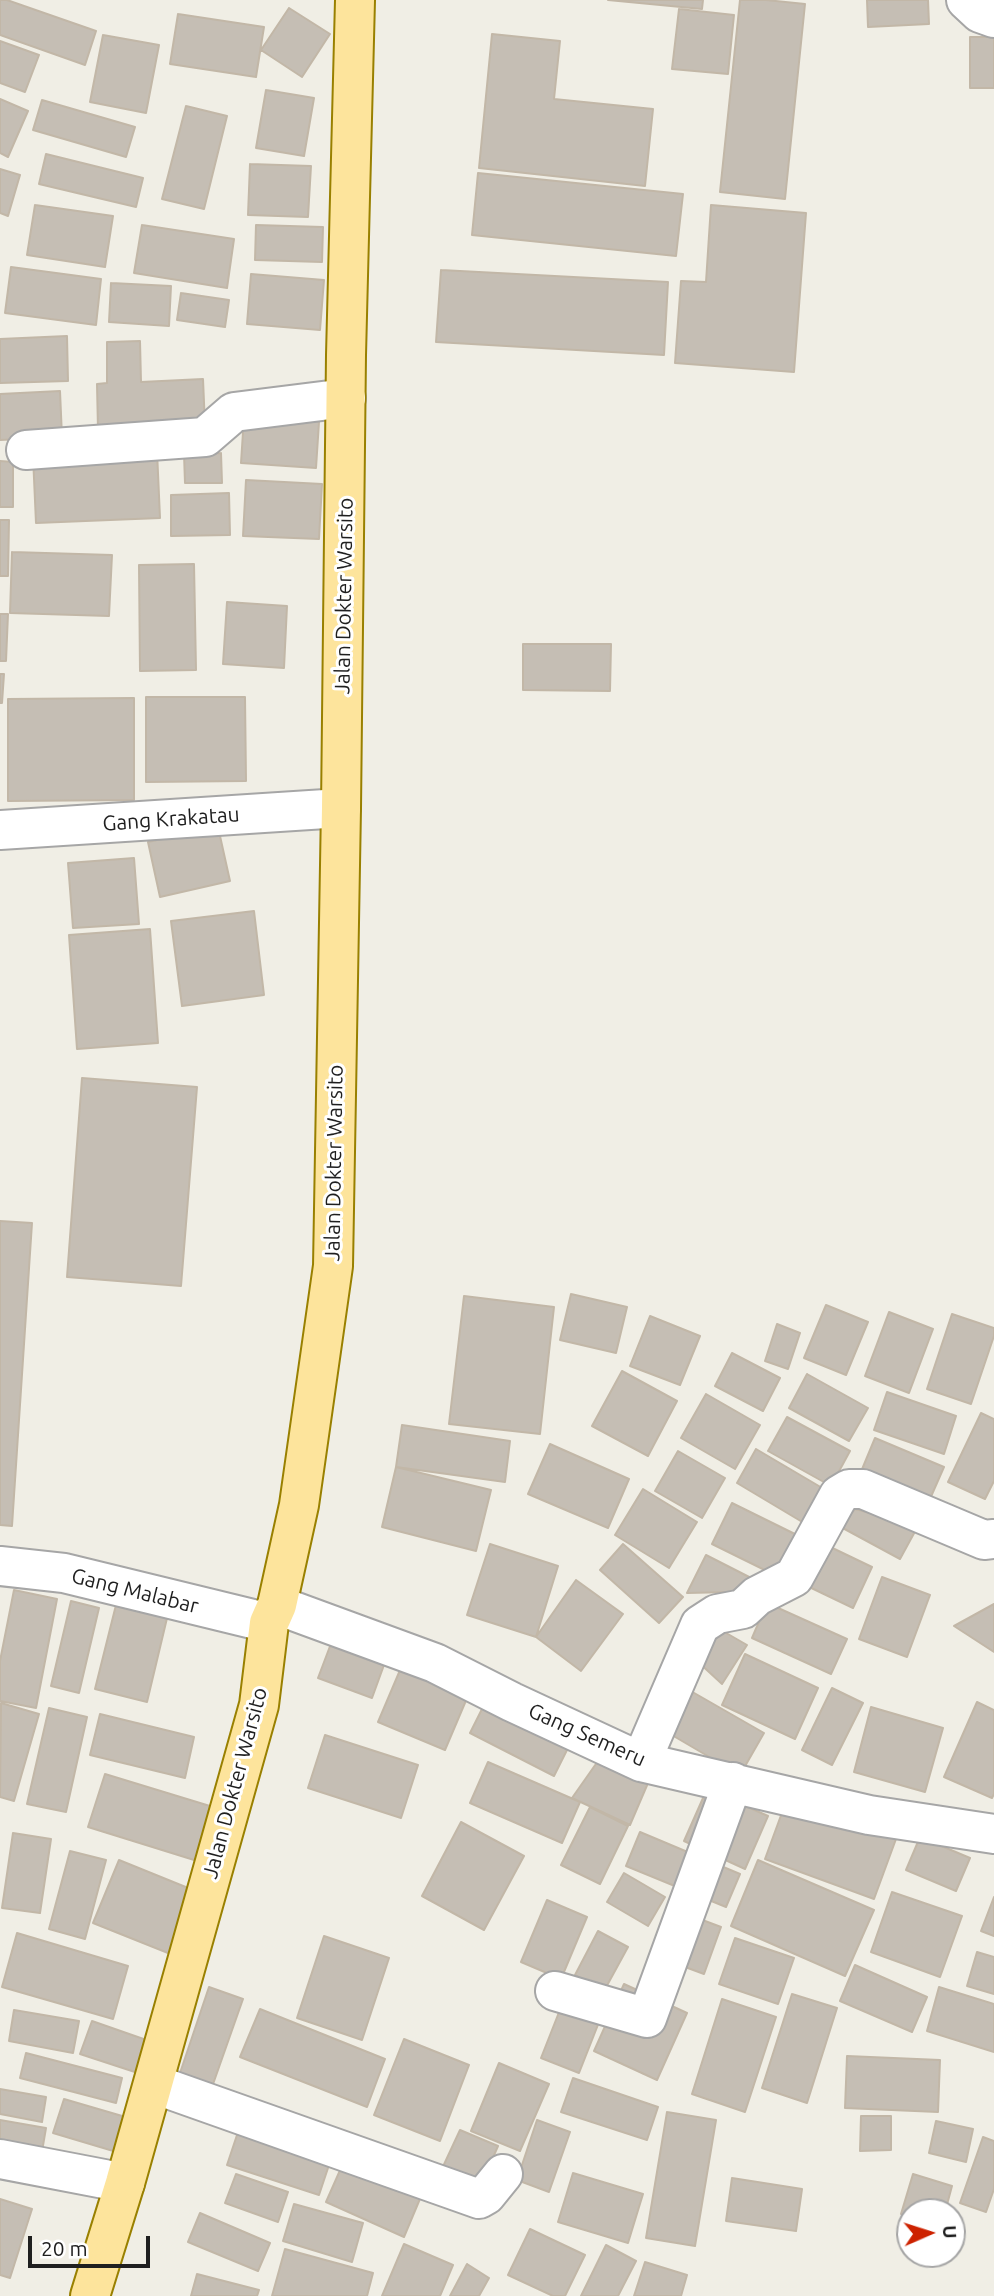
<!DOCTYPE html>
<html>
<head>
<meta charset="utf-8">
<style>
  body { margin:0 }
  #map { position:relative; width:994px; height:2296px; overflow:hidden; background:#f0eee5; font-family:Ubuntu,sans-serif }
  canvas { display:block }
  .north { position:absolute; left:896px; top:2198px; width:70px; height:70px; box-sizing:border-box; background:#fff; border:2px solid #a5a5a5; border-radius:50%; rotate:87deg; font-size:19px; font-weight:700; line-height:28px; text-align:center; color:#1f1f1f }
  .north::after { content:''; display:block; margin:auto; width:24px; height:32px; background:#cd2200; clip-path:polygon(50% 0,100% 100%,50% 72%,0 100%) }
  .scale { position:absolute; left:28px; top:2236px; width:122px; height:32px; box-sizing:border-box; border:4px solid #1f1f1f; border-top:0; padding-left:9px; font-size:21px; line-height:24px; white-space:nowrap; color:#1f1f1f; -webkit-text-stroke:5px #fff; paint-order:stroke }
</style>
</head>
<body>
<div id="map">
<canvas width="994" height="2296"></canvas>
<div class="north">U</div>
<div class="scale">20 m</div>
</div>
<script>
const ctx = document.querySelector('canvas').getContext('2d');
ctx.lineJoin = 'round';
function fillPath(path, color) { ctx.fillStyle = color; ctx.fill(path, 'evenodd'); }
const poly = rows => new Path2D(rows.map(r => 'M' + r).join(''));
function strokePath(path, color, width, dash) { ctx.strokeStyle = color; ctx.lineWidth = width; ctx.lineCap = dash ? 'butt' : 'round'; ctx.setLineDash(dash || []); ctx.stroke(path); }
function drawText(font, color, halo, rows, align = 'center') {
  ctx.font = font + ' Ubuntu,sans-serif'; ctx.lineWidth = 6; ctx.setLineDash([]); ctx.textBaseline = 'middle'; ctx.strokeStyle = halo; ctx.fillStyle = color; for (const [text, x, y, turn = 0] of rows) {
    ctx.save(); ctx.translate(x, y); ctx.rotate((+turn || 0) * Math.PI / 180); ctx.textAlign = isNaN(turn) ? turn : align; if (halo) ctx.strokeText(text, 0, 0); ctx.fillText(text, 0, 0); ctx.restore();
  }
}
const building = poly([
  [0,0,7,0,96,31,85,65,0,35,0,0],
  [608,0,703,0,702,9,608,0],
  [740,0,766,0,805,4,785,199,720,192,740,0],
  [867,0,928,0,929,24,868,27,867,0],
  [289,8,330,34,302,77,261,50,289,8],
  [679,9,734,15,728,74,672,69,679,9],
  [178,14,264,27,256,77,170,64,178,14],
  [492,34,560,41,554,99,653,109,645,186,479,168,492,34],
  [103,35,159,45,146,113,90,102,103,35],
  [970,37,994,37,994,88,970,88,970,37],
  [0,41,39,55,25,92,0,83,0,41],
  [266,90,314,98,304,156,256,148,266,90],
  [0,99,28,111,8,157,0,153,0,99],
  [42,100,135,127,126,157,33,130,42,100],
  [186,106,227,116,204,209,162,199,186,106],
  [46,154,143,178,136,207,39,184,46,154],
  [250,164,311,166,308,217,248,215,250,164],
  [0,169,20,175,8,216,0,213,0,169],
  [478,173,683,194,676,256,472,235,478,173],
  [35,205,113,216,105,267,27,255,35,205],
  [711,205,806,213,794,372,675,363,681,281,706,282,711,205],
  [142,225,234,239,227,288,134,273,142,225],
  [256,225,323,227,322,262,255,260,256,225],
  [11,267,101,279,96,325,5,313,11,267],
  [441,270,668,282,664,355,436,342,441,270],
  [251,274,324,280,320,330,247,324,251,274],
  [111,283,171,286,169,326,109,322,111,283],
  [181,293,229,300,225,327,177,320,181,293],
  [67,336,68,381,0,383,0,339,67,336],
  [140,341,141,382,203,379,205,426,98,430,97,384,107,383,107,342,140,341],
  [60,391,62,437,0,440,0,394,60,391],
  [244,417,319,422,316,468,241,463,244,417],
  [157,451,160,518,36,523,33,456,157,451],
  [221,453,222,483,185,483,184,454,221,453],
  [0,461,13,462,13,507,0,507,0,461],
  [246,480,322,484,319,539,243,536,246,480],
  [229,493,230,535,171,536,171,495,229,493],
  [0,520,9,520,8,576,0,576,0,520],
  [12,552,112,555,109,616,10,613,12,552],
  [194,564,196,670,140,671,139,565,194,564],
  [227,602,287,606,284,668,223,664,227,602],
  [0,614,8,614,6,661,0,661,0,614],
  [523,644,611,644,610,691,523,690,523,644],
  [0,674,4,674,2,703,0,703,0,674],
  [146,697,245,697,246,781,146,782,146,697],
  [134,698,134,800,8,801,8,699,134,698],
  [218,827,230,881,160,897,148,842,218,827],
  [134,858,139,924,73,928,68,863,134,858],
  [254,911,264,995,182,1006,171,921,254,911],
  [150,929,158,1043,77,1049,69,935,150,929],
  [82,1078,197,1087,181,1286,67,1277,82,1078],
  [0,1221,32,1223,12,1526,0,1525,0,1221],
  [571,1294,627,1307,616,1353,560,1340,571,1294],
  [464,1296,554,1307,540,1434,449,1424,464,1296],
  [826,1305,868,1322,846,1375,804,1358,826,1305],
  [889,1312,933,1329,909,1393,865,1376,889,1312],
  [952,1314,994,1328,994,1336,971,1404,927,1389,952,1314],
  [650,1316,700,1336,680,1385,630,1366,650,1316],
  [777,1324,800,1333,788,1369,765,1361,777,1324],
  [732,1353,780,1378,763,1411,715,1386,732,1353],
  [622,1371,677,1401,648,1456,592,1426,622,1371],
  [807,1374,868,1408,849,1441,789,1408,807,1374],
  [887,1392,956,1416,944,1454,874,1430,887,1392],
  [706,1394,760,1425,735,1469,681,1438,706,1394],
  [981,1413,994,1419,994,1481,985,1499,948,1482,981,1413],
  [787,1417,850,1451,831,1486,768,1451,787,1417],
  [402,1425,510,1441,505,1482,396,1467,402,1425],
  [875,1438,944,1467,926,1508,858,1479,875,1438],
  [550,1444,629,1479,608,1528,528,1494,550,1444],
  [756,1449,829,1492,809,1526,737,1483,756,1449],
  [678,1451,725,1478,702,1518,655,1491,678,1451],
  [396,1467,491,1490,476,1551,382,1527,396,1467],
  [643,1489,697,1522,669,1568,615,1535,643,1489],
  [732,1503,805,1539,785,1580,712,1544,732,1503],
  [855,1509,918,1526,900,1559,839,1526,855,1509],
  [822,1543,872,1567,853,1608,803,1584,822,1543],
  [490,1544,558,1566,536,1637,467,1615,490,1544],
  [623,1544,683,1597,659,1623,600,1570,623,1544],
  [706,1555,759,1582,730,1592,687,1593,706,1555],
  [882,1577,930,1595,907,1657,859,1639,882,1577],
  [576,1580,623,1614,581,1671,536,1637,576,1580],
  [14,1590,57,1599,36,1708,0,1701,0,1661,14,1590],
  [71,1601,99,1608,79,1693,51,1686,71,1601],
  [117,1601,168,1614,147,1702,95,1689,117,1601],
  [767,1603,847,1639,831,1674,752,1638,767,1603],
  [994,1604,994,1652,954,1626,994,1604],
  [714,1626,747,1645,722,1684,696,1660,714,1626],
  [335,1633,388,1654,372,1698,318,1678,335,1633],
  [745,1654,818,1688,795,1739,722,1705,745,1654],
  [406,1656,473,1684,445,1750,378,1722,406,1656],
  [832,1688,863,1703,832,1765,802,1750,832,1688],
  [689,1690,764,1733,740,1775,665,1731,689,1690],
  [488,1697,572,1740,554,1776,470,1733,488,1697],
  [977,1702,994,1710,994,1794,992,1798,944,1777,977,1702],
  [1,1703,39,1714,14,1801,0,1797,1,1703],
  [871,1707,943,1728,925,1792,854,1772,871,1707],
  [49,1708,87,1717,66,1812,27,1804,49,1708],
  [100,1714,194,1737,185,1778,90,1755,100,1714],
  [325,1735,418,1765,401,1818,308,1788,325,1735],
  [598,1761,648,1783,630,1825,572,1798,598,1761],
  [488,1762,580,1802,562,1843,470,1803,488,1762],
  [105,1774,223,1810,207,1864,88,1827,105,1774],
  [707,1789,768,1816,745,1869,684,1841,707,1789],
  [787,1799,896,1839,874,1899,765,1859,787,1799],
  [590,1807,628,1826,600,1884,561,1865,590,1807],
  [461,1822,524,1856,484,1930,422,1896,461,1822],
  [640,1832,740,1874,726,1907,626,1866,640,1832],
  [13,1833,51,1839,40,1913,2,1908,13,1833],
  [920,1837,970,1858,956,1891,906,1870,920,1837],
  [70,1851,106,1860,85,1939,49,1929,70,1851],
  [119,1860,198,1892,173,1955,93,1923,119,1860],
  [758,1860,874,1910,845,1976,731,1926,758,1860],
  [624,1873,665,1897,648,1926,607,1902,624,1873],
  [892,1892,962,1916,940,1977,871,1952,892,1892],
  [994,1897,994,1936,981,1931,994,1897],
  [547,1900,587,1917,561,1979,521,1962,547,1900],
  [668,1907,721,1927,704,1974,650,1954,668,1907],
  [598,1931,628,1947,604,1991,575,1975,598,1931],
  [17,1933,128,1966,113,2019,2,1987,17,1933],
  [324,1936,389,1958,362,2040,297,2018,324,1936],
  [735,1938,794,1958,778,2004,719,1984,735,1938],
  [977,1952,994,1957,994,1994,967,1986,977,1952],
  [855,1965,927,1997,912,2032,840,2001,855,1965],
  [624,1984,687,2013,657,2080,594,2051,624,1984],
  [209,1987,243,1999,212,2087,179,2076,209,1987],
  [939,1987,994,2004,994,2052,927,2031,939,1987],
  [792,1994,837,2008,807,2103,762,2088,792,1994],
  [565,1997,603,2012,579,2073,541,2058,565,1997],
  [722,1999,776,2017,745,2112,692,2094,722,1999],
  [260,2009,385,2059,367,2107,240,2057,260,2009],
  [14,2010,79,2021,73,2053,9,2041,14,2010],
  [92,2021,155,2043,144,2075,80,2054,92,2021],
  [404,2039,469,2065,440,2141,374,2115,404,2039],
  [26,2053,122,2078,116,2103,20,2078,26,2053],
  [847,2056,940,2060,938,2112,845,2108,847,2056],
  [499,2063,549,2084,520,2151,471,2131,499,2063],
  [573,2078,658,2107,647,2140,561,2112,573,2078],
  [0,2089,46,2097,42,2122,0,2114,0,2089],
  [64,2099,129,2118,120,2153,53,2133,64,2099],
  [667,2112,716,2120,695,2246,646,2238,667,2112],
  [861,2116,891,2116,891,2150,860,2151,861,2116],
  [0,2120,46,2128,40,2163,0,2156,0,2120],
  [242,2120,334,2150,319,2195,227,2165,242,2120],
  [537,2120,570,2132,549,2192,517,2180,537,2120],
  [936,2121,973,2129,966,2162,929,2153,936,2121],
  [460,2130,498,2146,479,2190,440,2173,460,2130],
  [983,2137,994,2141,994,2189,986,2212,960,2203,983,2137],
  [345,2159,422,2194,404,2237,326,2202,345,2159],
  [573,2173,643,2194,628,2243,558,2222,573,2173],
  [236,2174,288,2192,278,2222,225,2203,236,2174],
  [913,2174,952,2186,945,2212,910,2212,910,2216,901,2214,913,2174],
  [732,2178,802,2189,796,2231,726,2221,732,2178],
  [0,2199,32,2209,10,2278,0,2275,0,2199],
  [294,2204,363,2223,352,2262,283,2241,294,2204],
  [200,2213,270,2243,258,2271,188,2242,200,2213],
  [530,2229,585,2255,565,2296,553,2296,508,2275,530,2229],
  [404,2244,453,2265,440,2296,382,2296,404,2244],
  [606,2245,636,2261,618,2296,581,2296,606,2245],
  [285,2249,373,2273,367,2296,272,2296,285,2249],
  [645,2262,687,2275,681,2296,634,2296,645,2262],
  [467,2264,489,2278,479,2296,450,2296,467,2264],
  [197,2274,259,2290,257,2296,191,2296,197,2274]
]);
const street = poly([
  [966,0,980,13,994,18],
  [26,450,205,437,234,412,346,398],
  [0,830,341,808],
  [0,1566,64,1573,269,1623],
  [277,1605,435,1663,512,1702,641,1762,869,1815,994,1834],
  [641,1762,700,1625,717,1614,743,1609,757,1596,794,1577,839,1495,849,1489,863,1489,984,1540,994,1539],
  [555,1991,647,2018,733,1782],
  [154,2084,479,2199,486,2195,503,2174],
  [0,2159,125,2183]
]);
const primary = poly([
  [90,2296,125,2183,259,1705,269,1623,277,1605,299,1505,333,1266,341,808,346,355,355,0]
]);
const streetNames = [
  ["Jalan Dokter Warsito",344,596,-89],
  ["Gang Krakatau",171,819,-4],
  ["Jalan Dokter Warsito",334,1163,-89],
  ["Gang Malabar",135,1591,14],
  ["Gang Semeru",587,1735,24],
  ["Jalan Dokter Warsito",235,1783,-75]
];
fillPath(building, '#c5beb4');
strokePath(building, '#c2b7a7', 2);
strokePath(street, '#a6a6a6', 42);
strokePath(primary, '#998000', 42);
strokePath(street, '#fff', 38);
strokePath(primary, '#fde49c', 38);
drawText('21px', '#1f1f1f', '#fff', streetNames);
</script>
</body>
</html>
